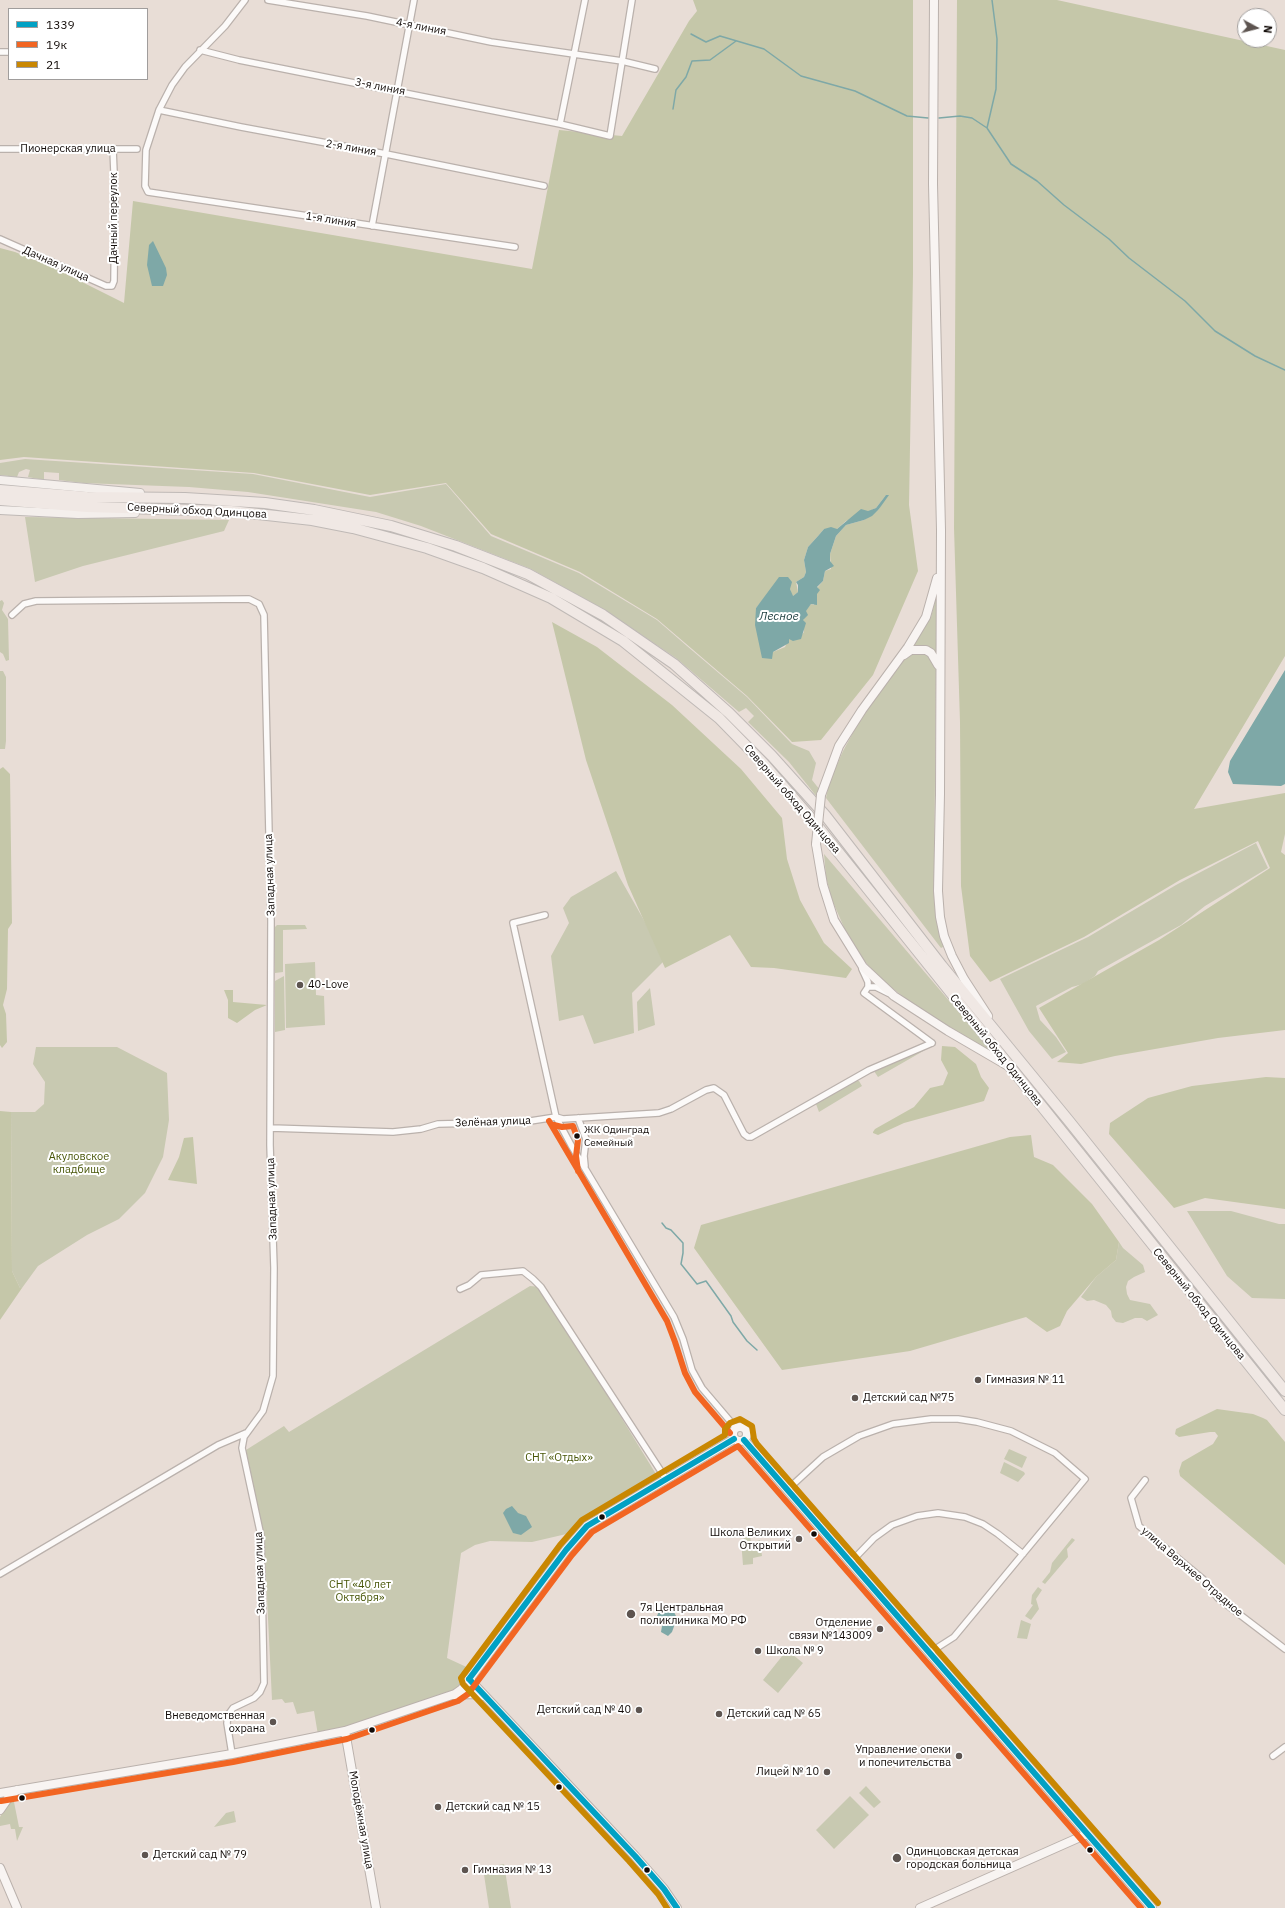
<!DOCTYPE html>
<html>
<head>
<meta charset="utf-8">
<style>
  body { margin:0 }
  #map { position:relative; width:1285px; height:1908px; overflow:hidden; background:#e8ddd6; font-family:"IBM Plex Sans",sans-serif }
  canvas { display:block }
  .legend { position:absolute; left:8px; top:8px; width:140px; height:72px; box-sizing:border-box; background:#fff; border:1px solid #a09d9c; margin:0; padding:5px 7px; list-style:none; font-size:12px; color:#120b08 }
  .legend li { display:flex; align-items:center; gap:8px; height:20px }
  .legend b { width:20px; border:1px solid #a09d9c }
  .north { position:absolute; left:1237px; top:8px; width:40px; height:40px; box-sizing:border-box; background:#fff; border:1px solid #a09d9c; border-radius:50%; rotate:97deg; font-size:11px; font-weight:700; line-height:16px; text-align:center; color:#120b08 }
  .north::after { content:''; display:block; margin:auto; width:14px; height:18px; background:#5d5450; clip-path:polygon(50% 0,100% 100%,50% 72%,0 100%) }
</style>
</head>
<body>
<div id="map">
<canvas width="1285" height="1908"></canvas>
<ul class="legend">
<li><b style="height:5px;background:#01a1c4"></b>1339</li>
<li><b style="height:5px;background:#f26522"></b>19к</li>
<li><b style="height:5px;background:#c98702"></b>21</li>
</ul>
<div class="north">N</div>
</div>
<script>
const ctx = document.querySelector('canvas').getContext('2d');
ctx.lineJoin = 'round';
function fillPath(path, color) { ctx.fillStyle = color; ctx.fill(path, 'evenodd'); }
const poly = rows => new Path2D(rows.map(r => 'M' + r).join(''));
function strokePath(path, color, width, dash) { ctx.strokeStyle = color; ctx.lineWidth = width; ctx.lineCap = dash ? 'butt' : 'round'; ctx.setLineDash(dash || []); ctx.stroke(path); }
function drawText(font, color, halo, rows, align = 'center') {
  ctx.font = font + ' "IBM Plex Sans",sans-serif'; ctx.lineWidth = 4; ctx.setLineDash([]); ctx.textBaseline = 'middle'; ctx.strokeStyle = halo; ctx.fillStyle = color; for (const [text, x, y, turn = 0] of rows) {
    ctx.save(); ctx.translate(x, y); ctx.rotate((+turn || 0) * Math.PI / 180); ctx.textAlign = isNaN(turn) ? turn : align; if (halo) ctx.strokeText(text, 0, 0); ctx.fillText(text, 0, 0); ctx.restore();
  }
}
const green = poly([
  [25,459,253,474,370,497,446,484,491,536,579,573,657,620,687,646,747,697,792,744,809,751,816,763,812,780,820,790,817,797,789,762,748,722,754,716,746,708,739,712,676,658,603,609,531,569,421,526,376,512,248,492,189,487,83,483,59,480,59,473,44,472,44,480,28,477,30,470,26,469,19,472,17,477,0,475,0,463],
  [25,517,229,520,224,531,83,566,35,582],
  [937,594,938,654,932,650,912,646,931,617],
  [2,600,4,603,2,610,8,619,9,660,6,661,3,654,0,652,0,601],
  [917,652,925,654,932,659,936,668,934,892,937,922,945,946,941,948,826,798,829,783,843,751,860,720,902,661],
  [0,671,3,671,6,677,6,741,5,749,0,749],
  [1256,843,1268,868,1205,906,1181,925,1098,971,1095,976,1083,984,1072,987,1036,1006,1040,1020,1056,1037,1066,1052,1052,1059,1029,1031,1000,979,1088,937,1176,885],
  [824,854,997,1057,909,1001,887,984,867,964,850,941,832,900,826,877],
  [616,871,666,959,632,993,634,1033,594,1044,583,1015,559,1021,551,956,569,923,563,908,571,897],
  [277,925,305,925,307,929,283,930,283,972,275,973,274,928],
  [315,962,316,995,324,996,325,1025,286,1028,285,964],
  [284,976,285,1030,275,1032,275,981],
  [650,988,655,1025,638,1031,637,1002],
  [925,1043,932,1046,878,1077,874,1071],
  [36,1047,117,1047,167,1073,169,1120,163,1157,145,1193,119,1219,87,1235,38,1266,22,1288,20,1288,12,1271,11,1112,35,1112,44,1104,45,1082,33,1064],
  [856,1080,859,1081,862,1086,819,1112,816,1104],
  [1187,1211,1231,1211,1279,1224,1285,1224,1285,1299,1252,1298,1227,1276],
  [1119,1242,1123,1248,1143,1265,1145,1272,1134,1277,1128,1281,1126,1287,1127,1294,1130,1300,1150,1304,1158,1315,1147,1321,1142,1318,1135,1318,1123,1323,1116,1322,1112,1317,1111,1311,1106,1305,1094,1300,1087,1301,1081,1297,1096,1277,1116,1260],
  [530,1286,541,1287,659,1479,581,1524,575,1532,532,1542,490,1541,475,1545,461,1553,447,1658,473,1670,457,1691,344,1729,318,1735,314,1711,297,1714,293,1702,285,1703,282,1699,272,1700,264,1536,246,1450,284,1426,289,1432],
  [1009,1449,1027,1457,1022,1468,1004,1459],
  [1004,1462,1024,1472,1025,1474,1018,1482,1000,1473],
  [750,1535,751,1543,760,1540,762,1556,753,1558,753,1564,743,1565,741,1540],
  [1072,1538,1075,1540,1067,1549,1068,1557,1045,1584,1042,1582,1050,1572,1052,1563],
  [1038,1587,1042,1590,1036,1599,1039,1609,1031,1620,1025,1616,1033,1605,1031,1604,1032,1595],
  [1021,1620,1031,1624,1027,1639,1017,1638],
  [787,1650,803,1663,778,1693,763,1680],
  [866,1786,881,1802,874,1808,859,1793],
  [850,1796,869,1815,834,1849,816,1830],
  [13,1797,19,1827,23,1827,17,1841,15,1829,11,1829,10,1824,0,1826,0,1817,8,1802],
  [234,1811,236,1822,214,1827,226,1813],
  [504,1864,511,1908,489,1908,483,1868]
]);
const forest = poly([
  [693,0,913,0,913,274,909,505,918,571,873,675,821,740,792,742,747,696,657,619,580,572,491,534,446,483,370,495,254,473,24,457,0,460,0,248,15,252,52,267,124,303,133,201,532,269,559,130,622,136,689,21,697,11],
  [886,495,879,509,864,520,846,525,836,536,830,554,831,569,825,571,823,581,817,588,814,605,811,604,805,611,803,621,804,632,801,636,789,638,785,647,773,652,756,608,767,595,790,589,792,597,798,592,796,582,804,577,806,572,804,560,808,547,818,536,824,529,837,529,846,521,876,508],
  [957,0,1057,0,1285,50,1285,656,1194,809,1285,793,1285,834,1281,852,1285,855,1285,1030,1218,1038,1115,1056,1081,1064,1057,1062,1068,1053,1039,1008,1159,940,1270,868,1258,841,1180,880,1084,937,990,982,970,956,961,886,960,722,954,528],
  [552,622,597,647,672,705,741,769,782,818,787,859,800,900,824,943,852,969,846,978,774,968,751,967,730,935,665,968,628,885,586,760],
  [3,767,10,774,12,923,8,929,7,989,3,1005,6,1014,7,1042,2,1048,0,1045,0,769],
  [224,990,233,990,233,1002,267,1005,255,1010,237,1023,228,1018,228,1000],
  [942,1046,955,1047,976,1064,981,1077,989,1088,984,1101,904,1123,878,1135,873,1133,873,1132,875,1129,914,1107,930,1088,943,1085,948,1073,941,1060],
  [1266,1077,1285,1078,1285,1209,1205,1198,1174,1208,1109,1134,1110,1123,1148,1098,1192,1086],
  [0,1111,11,1112,12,1271,20,1288,22,1288,0,1320],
  [1031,1135,1034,1157,1053,1165,1092,1204,1119,1242,1116,1260,1096,1277,1067,1311,1060,1326,1047,1332,1026,1317,910,1351,782,1370,694,1248,701,1225,1010,1137],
  [193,1137,197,1184,168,1180,179,1157,184,1138],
  [1217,1409,1253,1414,1263,1418,1267,1420,1285,1442,1285,1565,1180,1476,1179,1471,1182,1462,1213,1444,1218,1436,1215,1432,1210,1432,1179,1437,1175,1434,1176,1429]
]);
const water = poly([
  [153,241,166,268,167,275,163,286,152,286,147,265,149,245],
  [886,495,889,495,879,509,872,516,864,520,846,525,836,536,830,554,830,561,834,566,825,571,823,581,817,587,820,590,817,594,817,605,811,604,806,611,808,615,803,620,806,623,801,639,793,641,789,639,789,643,773,652,772,659,762,658,755,625,756,608,779,577,788,577,792,582,790,589,793,596,798,592,798,585,796,582,804,577,806,572,804,560,808,547,818,536,824,529,831,527,837,529,861,509,868,511,876,508],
  [1285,670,1285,784,1281,786,1233,784,1228,772,1230,761],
  [512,1506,518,1513,526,1516,532,1527,521,1535,513,1533,503,1513,506,1509],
  [661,1606,672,1608,677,1618,672,1632,668,1636,661,1632,662,1626,661,1622,655,1621]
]);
const stream = poly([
  [691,34,706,42,720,36,764,49,801,76,855,91,907,116,928,118],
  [673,109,676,90,686,77,692,61,710,60,736,41],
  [939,118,960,116,972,118,987,128,1011,164,1037,181,1064,205,1109,239,1129,258,1185,301,1215,331,1255,356,1285,370],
  [987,128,996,89,997,39,992,0],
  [662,1223,666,1228,671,1230,683,1243,683,1253,681,1264,697,1284,706,1281,731,1316,733,1322,747,1341,757,1350]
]);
const street = poly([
  [245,0,225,26,185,67,172,85,159,110,146,150,145,186,148,192,515,247],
  [268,0,367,16,491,42,622,61,655,69],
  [200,50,239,60,560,124,610,136,632,0],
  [0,52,9,52],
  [159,110,241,127,386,154,544,186],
  [560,124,585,0],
  [0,149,137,149],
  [372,226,414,0],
  [0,239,106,286,112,286,114,281,115,196,113,149],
  [12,615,24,604,36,601,249,599,259,604,264,615,271,921,270,1145,274,1268,273,1376,263,1411,244,1437,242,1448,261,1536,264,1683,260,1692,254,1698,233,1708,228,1715,227,1723,232,1754],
  [862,969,868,982,868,987,864,993,932,1043],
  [868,987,876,987,888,993],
  [556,1117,563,1119,659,1113,671,1109,706,1090,714,1088,724,1095,744,1134,748,1137,751,1137,869,1070,932,1043],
  [556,1117,571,1145,674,1317,683,1339,692,1370,702,1388,736,1428],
  [578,1118,586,1139,584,1156,585,1166],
  [271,1128,393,1132,421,1129,438,1124,524,1122,556,1117,513,923,545,915],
  [460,1289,469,1285,481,1275,523,1271,533,1279,541,1287,666,1479],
  [1145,1480,1131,1498,1139,1526,1203,1579,1218,1598,1285,1649],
  [787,1490,823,1457,859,1436,893,1424,931,1419,958,1419,977,1422,1011,1431,1055,1453,1085,1479,954,1637,929,1653],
  [850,1563,874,1538,892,1525,917,1516,938,1513,965,1517,983,1524,998,1534,1023,1554],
  [0,1574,218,1445,246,1433],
  [1273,1756,1285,1747]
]);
const secondary = poly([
  [934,0,933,184,941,530,940,794,938,891,940,917,944,936,952,956,964,979,988,1016],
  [904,655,911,650,926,650,931,653,938,665],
  [821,795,839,746,862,710,908,647,926,617,937,578],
  [816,844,823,885,834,920,863,967,894,996,948,1031,1008,1066],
  '733 1434a7 7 0 1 1 14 0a7 7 0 1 1-14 0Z',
  [744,1440,1152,1908],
  [469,1679,635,1856,664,1889,677,1908],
  [455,1695,472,1694,484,1696],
  [345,1731,376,1908],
  [0,1793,232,1754,345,1731,455,1694,462,1689,566,1550,587,1526,734,1439],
  [0,1810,9,1797,17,1790],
  [0,1868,17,1908],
  [920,1908,1087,1834]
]);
const primary = poly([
  [0,480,140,493],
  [0,510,78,514,135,513]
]);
const highway = poly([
  [0,490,87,497,185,498,265,503,314,510,391,526,456,546,528,574,603,615,674,664,729,713,772,756,825,815,942,966,1069,1121,1285,1391],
  [0,500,87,507,231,511,312,520,353,528,427,548,483,568,551,598,623,641,719,718,764,764,815,823,1285,1410]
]);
const secondaryBridge = poly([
  [816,844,821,795]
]);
const bus1 = poly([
  [744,1440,1152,1908],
  [469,1679,566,1550,587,1526,734,1439],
  [469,1679,635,1856,664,1889,677,1908]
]);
const bus2 = poly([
  [549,1121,667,1321,675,1342,685,1373,695,1392,730,1433],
  [554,1125,562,1127,573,1126,578,1140,576,1156,578,1171],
  [1,1801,233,1762,347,1739,458,1701,468,1694,572,1555,592,1532,738,1446,1141,1908]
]);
const bus3 = poly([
  [667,1908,658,1894,629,1861,463,1684,461,1678,560,1545,582,1520,725,1435,725,1429,730,1423,740,1419,752,1426,754,1439,757,1444,1158,1903]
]);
const markers = [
  [300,985,4,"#5d5450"],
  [577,1136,3.5,"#120b08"],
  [978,1380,4,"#5d5450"],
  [855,1398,4,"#5d5450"],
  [602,1517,3.5,"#120b08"],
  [814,1534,3.5,"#120b08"],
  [799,1539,4,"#5d5450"],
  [631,1614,5,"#5d5450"],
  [880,1629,4,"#5d5450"],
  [758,1651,4,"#5d5450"],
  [639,1710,4,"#5d5450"],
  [719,1714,4,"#5d5450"],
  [273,1722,4,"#5d5450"],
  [372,1730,3.5,"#120b08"],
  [959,1756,4,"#5d5450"],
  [827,1772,4,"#5d5450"],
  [559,1787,3.5,"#120b08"],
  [22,1798,3.5,"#120b08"],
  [438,1807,4,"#5d5450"],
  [1090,1850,3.5,"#120b08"],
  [145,1855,4,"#5d5450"],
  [897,1858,5,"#5d5450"],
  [465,1870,4,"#5d5450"],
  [647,1870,3.5,"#120b08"]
];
const busNames = [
  ["ЖК Одинград",584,1130],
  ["Семейный",584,1143]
];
const streetNames = [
  ["4-я линия",421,27,11],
  ["3-я линия",380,87,11],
  ["2-я линия",351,148,10],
  ["Пионерская улица",68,149],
  ["Дачный переулок",114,218,-90],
  ["1-я линия",331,220,9],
  ["Дачная улица",56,264,24],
  ["Северный обход Одинцова",197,511,3],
  ["Северный обход Одинцова",792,799,49],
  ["Западная улица",270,875,-92],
  ["Северный обход Одинцова",996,1050,51],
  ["Зелёная улица",493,1122,-2],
  ["Западная улица",272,1199,-92],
  ["Северный обход Одинцова",1199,1304,51],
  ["улица Верхнее Отрадное",1192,1572,41],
  ["Западная улица",260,1573,-92],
  ["Молодёжная улица",361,1820,80]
];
const poiNames = [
  ["40-Love",308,985],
  ["Гимназия № 11",986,1380],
  ["Детский сад №75",863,1398],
  ["Школа Великих",791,1533,"right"],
  ["Открытий",791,1546,"right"],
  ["7я Центральная",640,1608],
  ["поликлиника МО РФ",640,1621],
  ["Отделение",872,1623,"right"],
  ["связи №143009",872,1636,"right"],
  ["Школа № 9",766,1651],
  ["Детский сад № 40",631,1710,"right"],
  ["Детский сад № 65",727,1714],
  ["Вневедомственная",265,1716,"right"],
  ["охрана",265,1729,"right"],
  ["Управление опеки",951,1750,"right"],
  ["и попечительства",951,1763,"right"],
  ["Лицей № 10",819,1772,"right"],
  ["Детский сад № 15",446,1807],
  ["Одинцовская детская",906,1852],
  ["городская больница",906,1865],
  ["Детский сад № 79",153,1855],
  ["Гимназия № 13",473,1870]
];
const parkNames = [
  ["Акуловское",79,1157],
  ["кладбище",79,1170],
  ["СНТ «Отдых»",559,1458],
  ["СНТ «40 лет",360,1585],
  ["Октября»",360,1598]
];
const waterNames = [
  ["Лесное",779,617]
];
fillPath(green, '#c8c9b1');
fillPath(forest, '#c5c7a9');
fillPath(water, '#7ea8a7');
strokePath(stream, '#7ea8a7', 1.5);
strokePath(street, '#bab1ac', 8);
strokePath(secondary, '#bab1ac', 10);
strokePath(primary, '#bfb9b6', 10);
strokePath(highway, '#bfb9b6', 12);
strokePath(street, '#fcfaf9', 5.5);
strokePath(secondary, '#f8f4f2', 8);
strokePath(primary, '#f4efec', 8);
strokePath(highway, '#f0e8e4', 10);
strokePath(secondaryBridge, '#bab1ac', 10, []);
strokePath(secondaryBridge, '#f8f4f2', 8);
strokePath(bus1, '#01a1c4', 6);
strokePath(bus2, '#f26522', 6);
strokePath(bus3, '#c98702', 6);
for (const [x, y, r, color] of markers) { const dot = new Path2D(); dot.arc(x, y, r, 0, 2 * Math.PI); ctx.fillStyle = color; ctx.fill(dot); strokePath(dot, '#fff', 1.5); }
drawText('10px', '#120b08', '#fff', busNames, 'left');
drawText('11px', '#120b08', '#fff', streetNames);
drawText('11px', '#120b08', '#fff', poiNames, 'left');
drawText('11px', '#495709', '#fff', parkNames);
drawText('italic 12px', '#1a3b3c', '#fff', waterNames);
</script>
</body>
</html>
